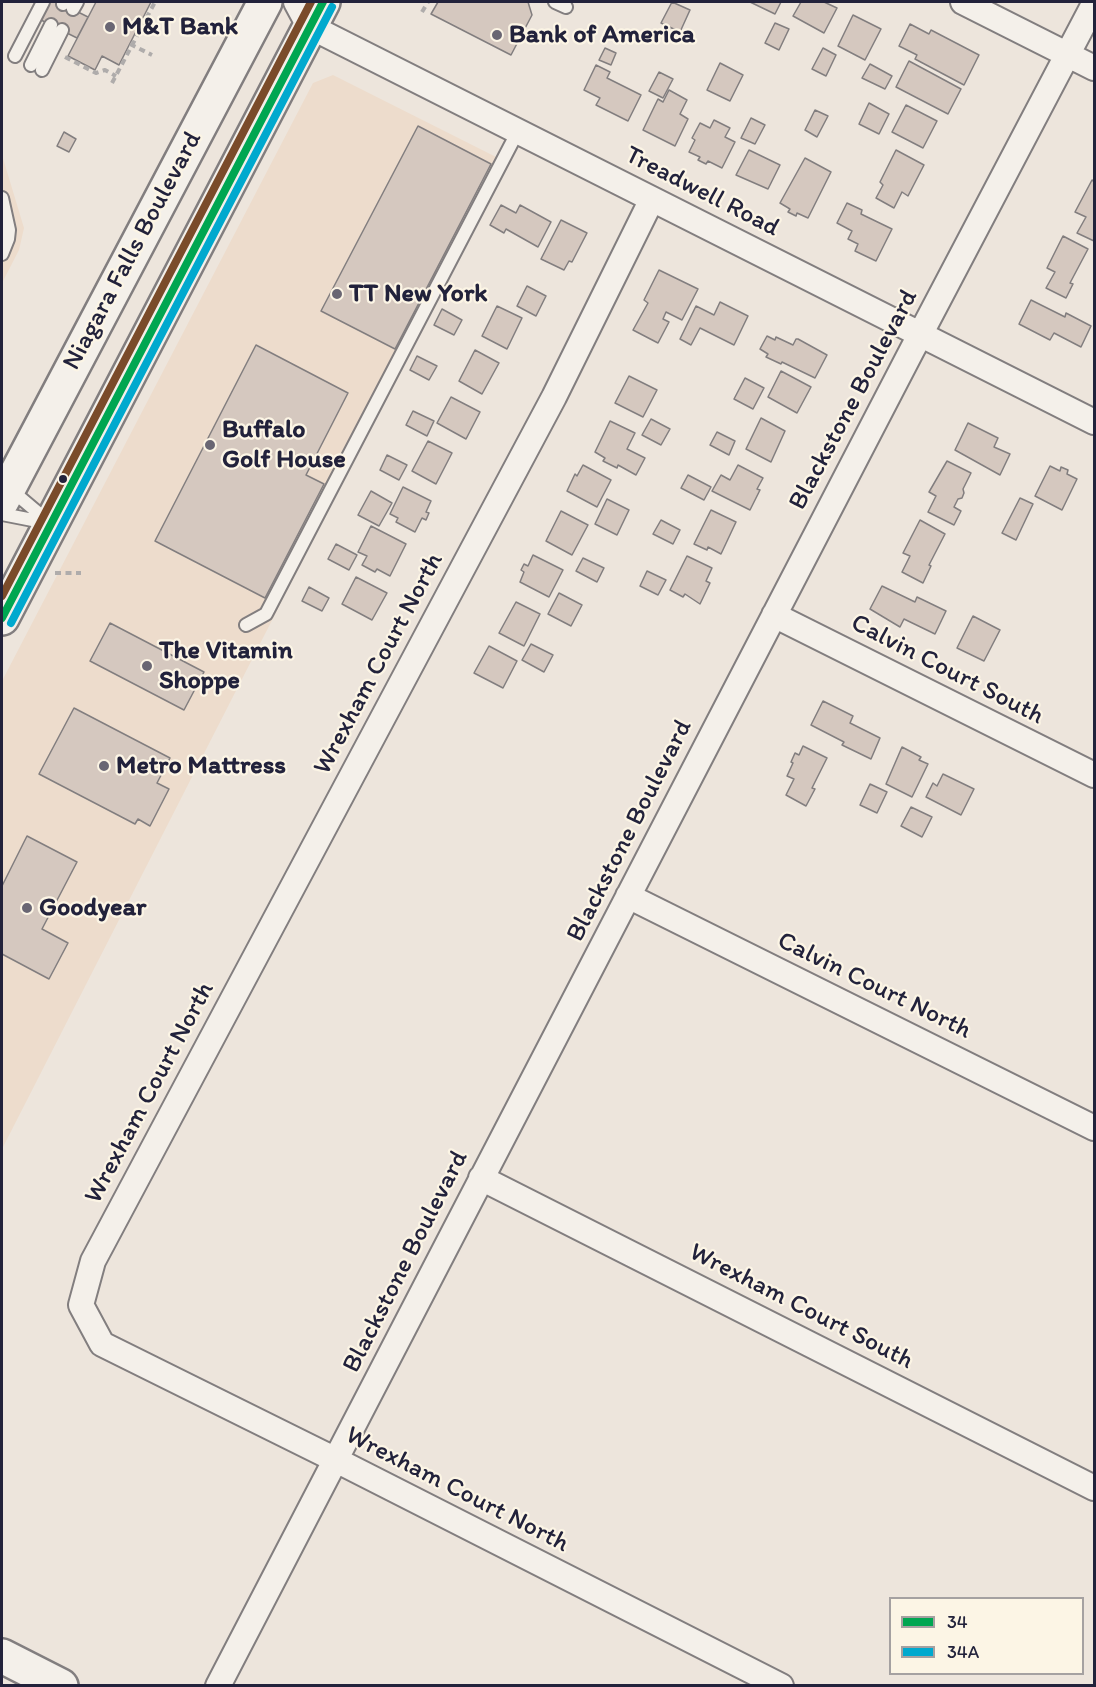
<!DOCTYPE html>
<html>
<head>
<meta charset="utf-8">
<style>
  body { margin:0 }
  #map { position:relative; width:1096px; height:1687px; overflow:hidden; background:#ede5dc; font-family:Itim,sans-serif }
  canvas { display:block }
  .frame { position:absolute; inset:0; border:3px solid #22223b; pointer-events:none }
  .legend { position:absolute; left:889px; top:1597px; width:195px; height:78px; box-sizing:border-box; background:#fcf5e5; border:2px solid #a5a1a1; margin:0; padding:8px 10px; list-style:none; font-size:18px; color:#22223b }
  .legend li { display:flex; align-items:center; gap:12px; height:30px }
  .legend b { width:30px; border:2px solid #a5a1a1 }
</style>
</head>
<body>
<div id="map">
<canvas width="1096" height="1687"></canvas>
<div class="frame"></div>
<ul class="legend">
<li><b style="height:8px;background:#00a651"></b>34</li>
<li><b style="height:8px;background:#00a9ce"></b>34A</li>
</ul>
</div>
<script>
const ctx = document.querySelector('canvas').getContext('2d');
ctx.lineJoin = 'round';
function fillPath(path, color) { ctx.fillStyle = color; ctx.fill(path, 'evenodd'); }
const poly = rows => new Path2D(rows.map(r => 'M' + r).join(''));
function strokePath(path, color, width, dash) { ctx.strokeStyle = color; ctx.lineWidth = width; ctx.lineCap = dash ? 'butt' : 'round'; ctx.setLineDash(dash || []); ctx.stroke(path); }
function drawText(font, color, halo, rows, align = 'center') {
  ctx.font = font + ' Itim,sans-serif'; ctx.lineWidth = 4.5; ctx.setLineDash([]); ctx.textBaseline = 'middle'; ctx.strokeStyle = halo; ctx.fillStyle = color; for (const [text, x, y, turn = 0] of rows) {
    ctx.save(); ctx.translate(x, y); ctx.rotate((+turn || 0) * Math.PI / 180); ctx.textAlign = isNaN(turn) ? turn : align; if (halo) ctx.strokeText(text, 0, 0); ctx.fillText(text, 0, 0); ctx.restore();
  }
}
const built = poly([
  [333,75,506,162,2,1149,2,681,313,83],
  [2,155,24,228,19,250,2,283]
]);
const building = poly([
  [48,2,58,2,88,17,77,38,39,19,48,2],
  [96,2,151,2,119,65,102,56,95,70,68,56,96,2],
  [438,2,528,2,532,15,511,55,431,14,438,2],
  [672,2,690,10,680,32,661,23,672,2],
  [750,2,781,2,775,14,750,2],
  [801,2,824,2,837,8,824,33,793,16,801,2],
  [853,15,881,29,865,60,838,46,853,15],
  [775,23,789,29,779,50,765,43,775,23],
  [910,24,929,34,931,30,979,55,964,85,915,59,917,55,899,46,910,24],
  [605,48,616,53,611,65,599,60,605,48],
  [823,48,836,55,826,76,812,69,823,48],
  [909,61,961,89,948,114,896,87,909,61],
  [720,63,743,75,730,101,707,90,720,63],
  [870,64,892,76,885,89,862,78,870,64],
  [596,65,610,72,607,78,641,95,628,121,596,105,600,98,584,90,596,65],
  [659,72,673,79,663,98,649,91,659,72],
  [669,90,687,100,680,114,688,119,675,146,643,130,658,99,663,102,669,90],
  [869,103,889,114,879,134,859,124,869,103],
  [906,105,937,121,923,148,892,132,906,105],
  [815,110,828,116,817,137,805,130,815,110],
  [751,118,765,125,755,144,741,138,751,118],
  [714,120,730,128,725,137,735,142,722,168,708,161,706,164,698,160,700,157,689,152,695,140,692,138,700,123,710,128,714,120],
  [418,126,491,164,395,349,321,311,418,126],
  [64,132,76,139,69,152,57,146,64,132],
  [749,150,780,165,768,189,736,175,749,150],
  [896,150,924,165,908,196,902,192,894,208,876,198,883,185,880,182,896,150],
  [805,158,831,172,808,218,797,213,796,216,788,212,790,209,780,203,805,158],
  [1092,180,1094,181,1094,241,1077,233,1086,217,1075,212,1092,180],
  [847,203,862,210,861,214,892,229,876,261,855,251,858,244,848,239,852,231,837,223,847,203],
  [501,205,516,213,520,205,551,222,538,247,506,229,504,233,490,225,501,205],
  [561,220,587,233,572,262,569,261,564,270,541,259,561,220],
  [1063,236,1088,249,1070,283,1073,284,1066,298,1046,288,1055,272,1047,268,1063,236],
  [659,270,698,289,682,320,666,312,663,319,669,322,658,343,633,330,648,303,644,300,659,270],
  [527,286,546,296,536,316,517,306,527,286],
  [1031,300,1065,317,1066,313,1091,326,1081,347,1054,333,1050,340,1019,324,1031,300],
  [720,302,748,316,734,345,700,328,691,345,680,339,696,306,714,315,720,302],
  [497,306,522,318,507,349,482,336,497,306],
  [442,309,462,320,454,335,434,325,442,309],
  [767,336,775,340,776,337,793,345,796,339,798,339,827,355,815,378,782,362,781,364,766,357,768,354,760,349,767,336],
  [256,345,348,393,306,475,324,484,265,598,155,541,256,345],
  [475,350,499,363,482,394,459,381,475,350],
  [417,356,437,366,429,380,410,370,417,356],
  [781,371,811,387,797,413,768,397,781,371],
  [629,376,657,390,643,417,615,403,629,376],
  [745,378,764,388,753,409,734,399,745,378],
  [451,397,480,412,466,439,437,423,451,397],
  [413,411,434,421,427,436,406,425,413,411],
  [761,418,785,431,771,462,746,449,761,418],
  [651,419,670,429,661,445,642,435,651,419],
  [610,421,635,433,627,449,645,458,636,475,618,465,617,468,603,461,605,458,595,452,610,421],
  [968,423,998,438,994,447,1010,454,1000,475,955,450,968,423],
  [717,432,735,441,729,455,710,445,717,432],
  [428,441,452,453,436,484,412,471,428,441],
  [387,455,407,465,399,480,380,470,387,455],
  [947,461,971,473,963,489,964,493,962,498,958,499,954,507,961,511,954,525,928,512,936,496,929,492,947,461],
  [583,465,611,480,597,507,567,491,575,474,577,476,583,465],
  [738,465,763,478,757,489,760,490,750,510,712,491,721,475,730,480,738,465],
  [1050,466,1060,471,1061,467,1068,470,1067,474,1077,479,1062,510,1035,496,1050,466],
  [688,475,711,487,704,500,681,488,688,475],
  [403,487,431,501,426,512,429,513,426,520,422,518,415,532,396,522,398,518,390,514,403,487],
  [371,491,392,503,379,526,358,515,371,491],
  [1020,498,1033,504,1016,540,1002,533,1020,498],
  [607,499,629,510,617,535,595,524,607,499],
  [711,510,736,522,721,554,708,547,707,550,694,544,711,510],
  [561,511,588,525,572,555,546,541,561,511],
  [661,520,680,530,673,544,653,534,661,520],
  [920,520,945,534,929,565,931,566,923,583,902,572,910,556,903,553,920,520],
  [371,526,406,544,390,576,377,569,375,572,362,565,367,556,358,552,371,526],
  [336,544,357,555,349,570,328,559,336,544],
  [533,555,563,570,549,597,520,582,524,572,521,570,524,564,528,566,533,555],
  [687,556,712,568,706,581,710,583,700,604,685,594,683,597,670,590,687,556],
  [583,558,604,568,597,582,576,571,583,558],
  [647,571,666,580,658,595,640,586,647,571],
  [356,577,387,593,372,620,342,604,356,577],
  [882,586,915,602,917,597,946,611,935,634,904,619,900,627,870,609,882,586],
  [309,587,329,598,322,611,302,601,309,587],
  [559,593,582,605,571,626,548,614,559,593],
  [516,602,540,614,524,646,499,633,516,602],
  [973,616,1000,630,984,661,957,648,973,616],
  [110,623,204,672,184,710,90,661,110,623],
  [531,644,553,655,544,672,522,660,531,644],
  [489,646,517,661,503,688,474,673,489,646],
  [823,701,853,716,850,723,880,738,871,759,842,745,844,742,811,725,823,701],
  [74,708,170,758,157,783,169,789,150,826,138,819,135,824,39,774,74,708],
  [803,746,827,758,812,788,815,789,806,806,786,795,794,779,787,776,793,763,791,762,795,753,799,755,803,746],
  [902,747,921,757,919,760,928,764,912,797,886,784,902,747],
  [943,774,974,789,961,815,926,797,933,783,937,786,943,774],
  [870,784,887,792,877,813,860,805,870,784],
  [911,807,932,817,922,837,901,826,911,807],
  [27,836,77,862,42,929,68,943,49,979,2,954,2,886,27,836]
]);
const path = poly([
  [422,12,428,2],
  [130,44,152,55],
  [65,57,96,73,105,70,116,76],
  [112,83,155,2],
  [55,573,81,573]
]);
const lane = poly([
  [555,2,566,7],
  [63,4,64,2],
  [73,9,77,2],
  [15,56,43,2],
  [31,65,51,25],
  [42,70,62,30],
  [2,198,9,230,8,239,2,254],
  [10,489,49,522],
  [2,514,48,523],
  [246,625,266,614,518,131]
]);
const street = poly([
  [296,2,309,26,1094,422],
  [963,2,1094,68],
  [652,199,554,397,93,1261,81,1305,102,1344,336,1460,781,1686],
  [774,615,1094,775],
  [628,896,1094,1128],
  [481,1178,1094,1488],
  [218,1686,911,352,1094,4]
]);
const secondary = poly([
  [2,1656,61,1686]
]);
const primary = poly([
  [2,501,265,2],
  [2,618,323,2]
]);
const bus1 = poly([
  [2,618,323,2]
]);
const bus2 = poly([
  [11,623,332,7]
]);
const bus3 = poly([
  [2,596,311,2]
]);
const markers = [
  [110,27,6,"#696673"],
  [497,35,6,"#696673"],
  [337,294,6,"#696673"],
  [210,445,6,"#696673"],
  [63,479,5,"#22223b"],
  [147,666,6,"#696673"],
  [104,766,6,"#696673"],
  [27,908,6,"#696673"]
];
const poiNames = [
  ["M&T Bank",122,27],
  ["Bank of America",509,35],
  ["TT New York",349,294],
  ["Buffalo",222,430],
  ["Golf House",222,460],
  ["The Vitamin",159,651],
  ["Shoppe",159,681],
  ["Metro Mattress",116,766],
  ["Goodyear",39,908]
];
const streetNames = [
  ["Treadwell Road",702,192,27],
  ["Niagara Falls Boulevard",133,251,-62],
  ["Blackstone Boulevard",854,400,-62],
  ["Wrexham Court North",379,664,-62],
  ["Calvin Court South",947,670,27],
  ["Blackstone Boulevard",630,831,-63],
  ["Calvin Court North",874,986,26],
  ["Wrexham Court North",150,1093,-62],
  ["Blackstone Boulevard",406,1262,-63],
  ["Wrexham Court South",801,1307,27],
  ["Wrexham Court North",457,1490,27]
];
fillPath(built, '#eddccc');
fillPath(building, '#d5c8bf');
strokePath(building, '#827e7f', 1.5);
strokePath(lane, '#827e7f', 16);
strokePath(street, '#827e7f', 28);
strokePath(secondary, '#827e7f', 38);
strokePath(primary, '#827e7f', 38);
strokePath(path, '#afacab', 4, [6, 4.5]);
strokePath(lane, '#f4f0ea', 12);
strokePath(street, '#f4f0ea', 24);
strokePath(secondary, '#f4f0ea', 33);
strokePath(primary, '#f4f0ea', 33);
strokePath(bus1, '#00a651', 8);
strokePath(bus2, '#00a9ce', 8);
strokePath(bus3, '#7a4b2a', 8);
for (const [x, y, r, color] of markers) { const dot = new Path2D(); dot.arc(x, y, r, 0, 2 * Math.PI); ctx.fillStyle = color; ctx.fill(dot); strokePath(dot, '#fcf5e5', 2); }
drawText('bold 26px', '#22223b', '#fcf5e5', poiNames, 'left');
drawText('26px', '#22223b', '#fcf5e5', streetNames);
</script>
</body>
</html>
